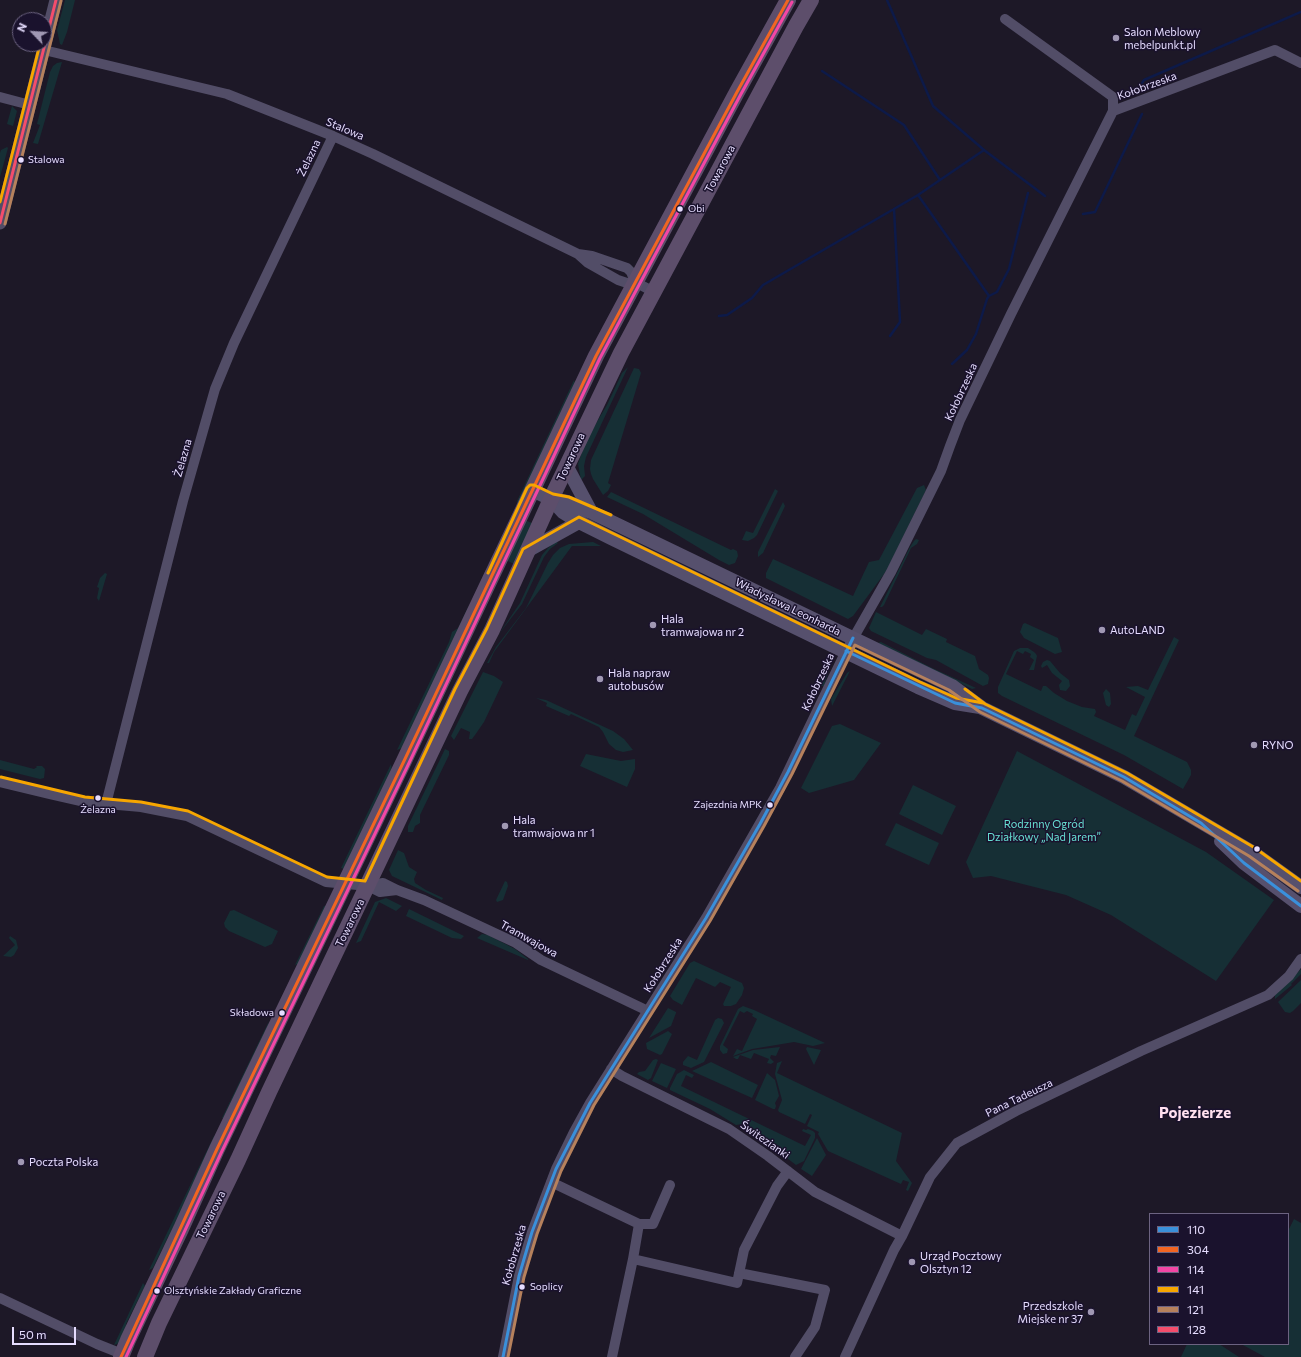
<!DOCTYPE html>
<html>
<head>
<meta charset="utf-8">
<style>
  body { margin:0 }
  #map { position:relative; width:1301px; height:1357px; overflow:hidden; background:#1d1827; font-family:Commissioner,sans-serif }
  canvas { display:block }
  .legend { position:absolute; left:1149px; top:1213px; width:140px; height:132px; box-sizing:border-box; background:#1a122d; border:1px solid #6c6381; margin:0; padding:5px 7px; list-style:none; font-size:12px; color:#e6ddff }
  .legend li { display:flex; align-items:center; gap:8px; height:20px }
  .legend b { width:20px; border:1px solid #6c6381 }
  .north { position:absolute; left:12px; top:12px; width:40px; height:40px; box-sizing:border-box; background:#1a122d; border:1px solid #6c6381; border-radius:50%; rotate:295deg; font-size:11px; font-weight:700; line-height:16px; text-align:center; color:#e6ddff }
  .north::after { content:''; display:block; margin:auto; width:14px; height:18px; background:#a098b3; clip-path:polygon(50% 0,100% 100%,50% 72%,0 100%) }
  .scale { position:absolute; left:12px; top:1327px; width:64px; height:18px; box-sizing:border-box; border:2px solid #e6ddff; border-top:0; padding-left:5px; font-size:12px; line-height:14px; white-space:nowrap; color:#e6ddff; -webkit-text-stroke:3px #1a122d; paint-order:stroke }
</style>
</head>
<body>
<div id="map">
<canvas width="1301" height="1357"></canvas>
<ul class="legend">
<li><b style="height:5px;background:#3a90db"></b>110</li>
<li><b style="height:5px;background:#f26522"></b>304</li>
<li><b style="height:5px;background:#f346a5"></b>114</li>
<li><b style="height:5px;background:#f7a600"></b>141</li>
<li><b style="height:5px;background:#b6815c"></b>121</li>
<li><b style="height:5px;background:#f44d6c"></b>128</li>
</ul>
<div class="north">N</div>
<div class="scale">50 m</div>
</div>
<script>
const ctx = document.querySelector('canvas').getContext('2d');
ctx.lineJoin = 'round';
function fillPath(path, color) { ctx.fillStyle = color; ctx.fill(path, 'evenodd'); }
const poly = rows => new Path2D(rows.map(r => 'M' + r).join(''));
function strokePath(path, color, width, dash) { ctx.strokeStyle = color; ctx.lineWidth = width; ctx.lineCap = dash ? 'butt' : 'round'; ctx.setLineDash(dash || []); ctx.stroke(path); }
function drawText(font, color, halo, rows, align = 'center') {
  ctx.font = font + ' Commissioner,sans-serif'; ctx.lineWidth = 3; ctx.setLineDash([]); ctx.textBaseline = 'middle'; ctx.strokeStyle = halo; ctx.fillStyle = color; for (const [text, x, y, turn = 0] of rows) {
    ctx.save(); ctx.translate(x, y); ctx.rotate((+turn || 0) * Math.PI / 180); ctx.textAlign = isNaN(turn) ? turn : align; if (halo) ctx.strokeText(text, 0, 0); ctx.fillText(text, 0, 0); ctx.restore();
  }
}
const green = poly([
  [65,0,75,0,67,32,62,45,60,44,57,30],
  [62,62,38,144,33,143,40,125,37,124,50,72,53,66,57,63],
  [12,106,17,111,13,126,7,124],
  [7,147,8,148,0,177,0,153,1,150],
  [628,367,586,457,584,466,585,476,581,480,578,464,586,440,607,405,622,373],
  [634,368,639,369,641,373,608,483,611,485,608,491,603,495,593,479,591,474,590,469,591,460],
  [574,380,575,383,518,506,517,501],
  [924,485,926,490,887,570,853,616,848,619,766,578,766,573,773,559,853,596,869,562,879,560,917,488],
  [775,489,778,491,757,535,754,538,748,541,742,540,746,531,753,533],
  [611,492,731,550,733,549,737,551,738,556,735,563,729,565,719,560,643,514,607,497],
  [783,502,785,506,763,553,758,557,758,552],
  [525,520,534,524,509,578,477,643,514,564,506,560],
  [916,539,919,540,917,544,911,548,884,605,882,607,880,607,910,547,914,541],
  [556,541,558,543,550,549,544,557,522,604,499,634,520,603,542,555,548,548],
  [593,542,601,546,572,546,494,652,489,663,487,663,496,647,526,608,548,563,553,555,560,548,569,544],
  [105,573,107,574,99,601,97,598,99,588,97,587,100,578],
  [469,605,466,617,402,748,397,750,449,642,452,632,458,628],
  [876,612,922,635,926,629,947,639,946,642,975,656,979,669,988,675,989,678,988,684,983,686,936,660,927,658,871,631,869,628],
  [1025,623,1058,638,1062,652,1055,654,1024,638,1020,632,1023,624],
  [1174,637,1179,640,1134,736,1187,762,1191,770,1191,775,1183,789,1124,755,1002,696,998,693,998,687,1014,651,1020,648,1028,648,1034,652,1036,654,1037,656,1034,670,1029,670,1034,660,1030,657,1031,654,1025,651,1023,654,1017,651,1006,674,1041,691,1043,686,1046,686,1054,693,1067,701,1082,707,1095,709,1096,712,1094,716,1125,730,1132,714,1136,716,1145,697,1126,687,1138,686,1148,690],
  [881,642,932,668,976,688,972,689,878,643],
  [1047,660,1050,661,1060,673,1069,680,1070,686,1066,691,1060,690,1059,685,1062,681,1052,673,1047,665,1042,668,1041,666,1043,662],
  [827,665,830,666,824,686,817,686],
  [850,671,832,706,831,699,847,673],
  [483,672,494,676,503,682,484,722,475,735,472,739,469,739,470,732,461,728,454,740,451,736],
  [1106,689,1110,693,1111,704,1109,707,1106,705,1103,693],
  [536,698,546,700,613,731,624,739,633,750,623,752,616,750,609,744,603,732,599,727,571,714,569,716,546,706,547,703],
  [840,724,881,743,854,780,809,793,801,788,832,726],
  [445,749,449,751,449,755,420,815,420,823,415,826,413,832,408,832,408,826],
  [1017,751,1206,852,1274,900,1216,981,1111,915,1066,895,991,876,973,878,966,862],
  [586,754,621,761,635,759,635,769,627,787,580,766],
  [0,760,34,769,37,767,36,766,42,766,45,769,44,778,40,779,0,769],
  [391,764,392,771,344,869,341,868],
  [913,785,956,806,942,835,899,814],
  [896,823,939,843,929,865,885,845],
  [398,850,404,853,409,867,417,872,414,879,415,883,426,890,443,898,442,900,392,876,389,870],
  [505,881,507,882,508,886,503,900,497,902,496,900],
  [386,898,402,906,396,911,379,902,361,941,356,943,375,902],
  [324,906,327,906,298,964,295,965],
  [409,909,464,936,461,939,452,938,406,916],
  [234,910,278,931,272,944,265,947,229,931,225,927,224,923,230,911],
  [482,934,488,935,515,949,528,959,528,960,477,938],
  [10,936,16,940,18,948,14,955,11,957,3,956,15,945,9,938],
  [694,961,742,983,744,988,742,995,736,1004,731,1006,724,1006,723,1004,731,987,720,982,715,987,696,978,682,1005,673,1000,670,996,690,963],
  [1301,969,1301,974,1291,984,1292,985,1275,999,1275,995],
  [1301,980,1301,1003,1293,1011,1290,1013,1285,1012,1278,1002],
  [743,1006,754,1010,825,1043,813,1046,794,1042,752,1049,733,1056,737,1049,742,1051,757,1019,752,1016,753,1014,747,1011,744,1013,740,1011,723,1045,728,1049,727,1053,723,1054,720,1050,720,1046,738,1009],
  [668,1008,676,1012,676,1013,671,1026,649,1038],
  [718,1018,722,1019,724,1023,704,1062,691,1068,683,1065,683,1062,688,1056,697,1060,715,1020],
  [269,1021,265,1036,223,1118,222,1118],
  [668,1031,672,1034,662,1054,660,1055,647,1049,646,1043],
  [780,1047,776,1056,771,1055,770,1058,774,1062,771,1064,767,1063,769,1059,754,1053,751,1059,740,1055,738,1059,736,1059,733,1057,753,1050],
  [807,1047,821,1050,814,1065,806,1049],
  [656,1059,658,1060,651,1078,648,1080,637,1074,639,1072,645,1071,653,1060],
  [782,1061,777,1073,902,1133,896,1161,912,1183,908,1191,906,1190,909,1182,903,1180,901,1184,828,1151,818,1134,819,1132,807,1126,812,1115,810,1114,805,1124,779,1112,778,1110,782,1100,775,1074,777,1063],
  [711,1062,758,1085,752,1098,692,1071],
  [661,1063,676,1069,667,1088,652,1081],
  [684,1070,694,1075,692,1078,686,1075,681,1086,805,1146,811,1135,802,1131,803,1129,806,1130,808,1129,813,1131,815,1133,815,1138,804,1161,796,1165,742,1124,736,1125,710,1109,670,1090,670,1088,677,1074],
  [767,1073,775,1080,779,1096,775,1103,776,1106,775,1109,773,1109,755,1100],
  [214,1136,215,1136,172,1234,168,1237,153,1268,149,1270],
  [817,1138,826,1155,812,1176,801,1169],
  [1294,1219,1301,1223,1301,1357,1265,1357,1241,1344,1288,1344,1288,1231],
  [143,1283,145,1286,126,1324,127,1329,119,1343,114,1345],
  [1187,1344,1219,1344,1239,1357,1181,1357]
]);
const stream = poly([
  [887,0,933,106,984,150],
  [822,71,904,125,940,180],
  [1140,86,1144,80,1301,12],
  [918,195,989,296],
  [1083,214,1095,212,1142,114],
  [719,316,727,315,752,298,763,285,918,195,984,150,1045,196],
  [890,336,900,322,894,209],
  [952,364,967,350,976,334,987,299,989,296,997,292,1009,269,1028,193]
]);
const minor = poly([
  [1005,19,1113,97,1113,111],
  [44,50,227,94,333,136,373,154,578,254,592,256,627,268,631,272,635,282],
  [0,97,30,105],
  [578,254,588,263,618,280,627,283,635,282,654,292],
  [0,782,49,794,84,802,141,807,187,816,326,882,368,886,380,892,397,890],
  [106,804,183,501,215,389,234,343,333,136],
  [368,886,383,883,397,890,424,900,516,943,541,960,648,1011],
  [611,1069,622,1076,729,1129,768,1156,815,1192,902,1236],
  [551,1182,639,1224,653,1224,670,1185],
  [633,1259,639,1224],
  [739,1273,825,1290,815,1327,795,1357],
  [0,1298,97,1344,122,1354],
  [503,1357,519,1276,532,1232,556,1169,574,1132,590,1103,706,918,780,788,846,651,891,572,941,471,950,446,960,420,1011,314,1113,111,1275,50,1301,63],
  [612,1357,633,1259,737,1283,744,1250,777,1186,788,1171],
  [845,1357,894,1250,902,1236,930,1177,957,1143,1016,1111,1141,1051,1268,995,1289,976,1301,959]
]);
const tertiary = poly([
  [0,223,56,0]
]);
const secondary = poly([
  [567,467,591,512],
  [532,490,551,499,567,502,591,512,952,686,982,708,1124,777,1252,852,1301,887],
  [551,499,563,512,579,522,611,538,918,687,955,703,980,707],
  [527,551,579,522],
  [1221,841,1244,863,1301,906]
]);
const primary = poly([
  [121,1357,128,1340,181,1229,217,1149,404,761,596,356,737,92,788,0],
  [145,1357,159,1323,238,1160,269,1092,460,691,492,630,551,499,621,353,796,26,811,0]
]);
const bus1 = poly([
  [846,651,955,703,982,708,1124,777,1201,823,1244,863,1301,906],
  [503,1357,519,1276,532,1232,556,1169,590,1103,706,918,760,824,788,772,853,638]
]);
const bus2 = poly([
  [121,1357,217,1149,404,761,596,356,737,92,788,0]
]);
const bus3 = poly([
  [126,1357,222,1151,409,763,600,358,741,94,792,2]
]);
const bus4 = poly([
  [0,202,40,44],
  [488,573,527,488,530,485,534,485,553,494,569,497,611,515],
  [965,689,985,704,1127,773,1255,848,1301,881],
  [1,777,85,797,141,802,188,811,327,877,365,881,455,689,487,628,523,549,579,517,920,682,956,698,983,703]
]);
const bus5 = poly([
  [5,224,61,1],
  [508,1357,524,1277,537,1234,561,1171,594,1105,710,921,764,826,792,774,855,645,949,690,980,712,1122,781,1249,856,1298,891]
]);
const bus6 = poly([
  [0,223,56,0]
]);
const markers = [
  [1116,38,4,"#a098b3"],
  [21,160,3.5,"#e6ddff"],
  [680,209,3.5,"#e6ddff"],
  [653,625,4,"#a098b3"],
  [1102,630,4,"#a098b3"],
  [600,679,4,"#a098b3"],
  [1254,745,4,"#a098b3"],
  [98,798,3.5,"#e6ddff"],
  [770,805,3.5,"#e6ddff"],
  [505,826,4,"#a098b3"],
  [1257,849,3.5,"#e6ddff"],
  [282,1013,3.5,"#e6ddff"],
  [21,1162,4,"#a098b3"],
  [912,1262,4,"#a098b3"],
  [522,1287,3.5,"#e6ddff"],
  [157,1291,3.5,"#e6ddff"],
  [1091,1312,4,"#a098b3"]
];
const busNames = [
  ["Stalowa",28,160],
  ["Obi",688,209],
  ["Zajezdnia MPK",762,805,"right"],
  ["Żelazna",98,810,"center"],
  ["Składowa",274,1013,"right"],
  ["Soplicy",530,1287],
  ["Olsztyńskie Zakłady Graficzne",164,1291]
];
const poiNames = [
  ["Salon Meblowy",1124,32],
  ["mebelpunkt.pl",1124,45],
  ["Hala",661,619],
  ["tramwajowa nr 2",661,632],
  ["AutoLAND",1110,630],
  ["Hala napraw",608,673],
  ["autobusów",608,686],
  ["RYNO",1262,745],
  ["Hala",513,820],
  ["tramwajowa nr 1",513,833],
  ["Poczta Polska",29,1162],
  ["Urząd Pocztowy",920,1256],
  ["Olsztyn 12",920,1269],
  ["Przedszkole",1083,1306,"right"],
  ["Miejske nr 37",1083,1319,"right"]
];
const streetNames = [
  ["Kołobrzeska",1147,86,-20],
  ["Stalowa",345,129,23],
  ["Żelazna",309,158,-64],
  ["Towarowa",720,169,-62],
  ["Kołobrzeska",961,392,-65],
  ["Towarowa",571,457,-65],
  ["Żelazna",183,458,-74],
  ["Władysława Leonharda",788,607,26],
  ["Kołobrzeska",818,682,-65],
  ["Towarowa",350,923,-64],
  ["Tramwajowa",529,939,29],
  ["Kołobrzeska",663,965,-58],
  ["Pana Tadeusza",1019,1098,-26],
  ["Świtezianki",765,1140,35],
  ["Towarowa",211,1215,-64],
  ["Kołobrzeska",514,1255,-74]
];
const parkNames = [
  ["Rodzinny Ogród",1044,824],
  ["Działkowy „Nad Jarem”",1044,837]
];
const districtNames = [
  ["Pojezierze",1195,1113]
];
fillPath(green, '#162f35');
strokePath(stream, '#0d1a49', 2.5);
strokePath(minor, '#524d67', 10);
strokePath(tertiary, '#524d67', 13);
strokePath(secondary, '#56506d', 14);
strokePath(primary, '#5d4e6b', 16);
strokePath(bus1, '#3a90db', 3);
strokePath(bus2, '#f26522', 3);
strokePath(bus3, '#f346a5', 3);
strokePath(bus4, '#f7a600', 3);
strokePath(bus5, '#b6815c', 3);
strokePath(bus6, '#f44d6c', 3);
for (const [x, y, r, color] of markers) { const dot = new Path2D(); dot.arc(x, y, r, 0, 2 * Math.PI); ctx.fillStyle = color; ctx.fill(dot); strokePath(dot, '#1a122d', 1.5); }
drawText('10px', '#e6ddff', '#1a122d', busNames, 'left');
drawText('11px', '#e6ddff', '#1a122d', poiNames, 'left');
drawText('11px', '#e6ddff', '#1a122d', streetNames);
drawText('11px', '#67e1d4', '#1a122d', parkNames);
drawText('bold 15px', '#ffdfef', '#1a122d', districtNames);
</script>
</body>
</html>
